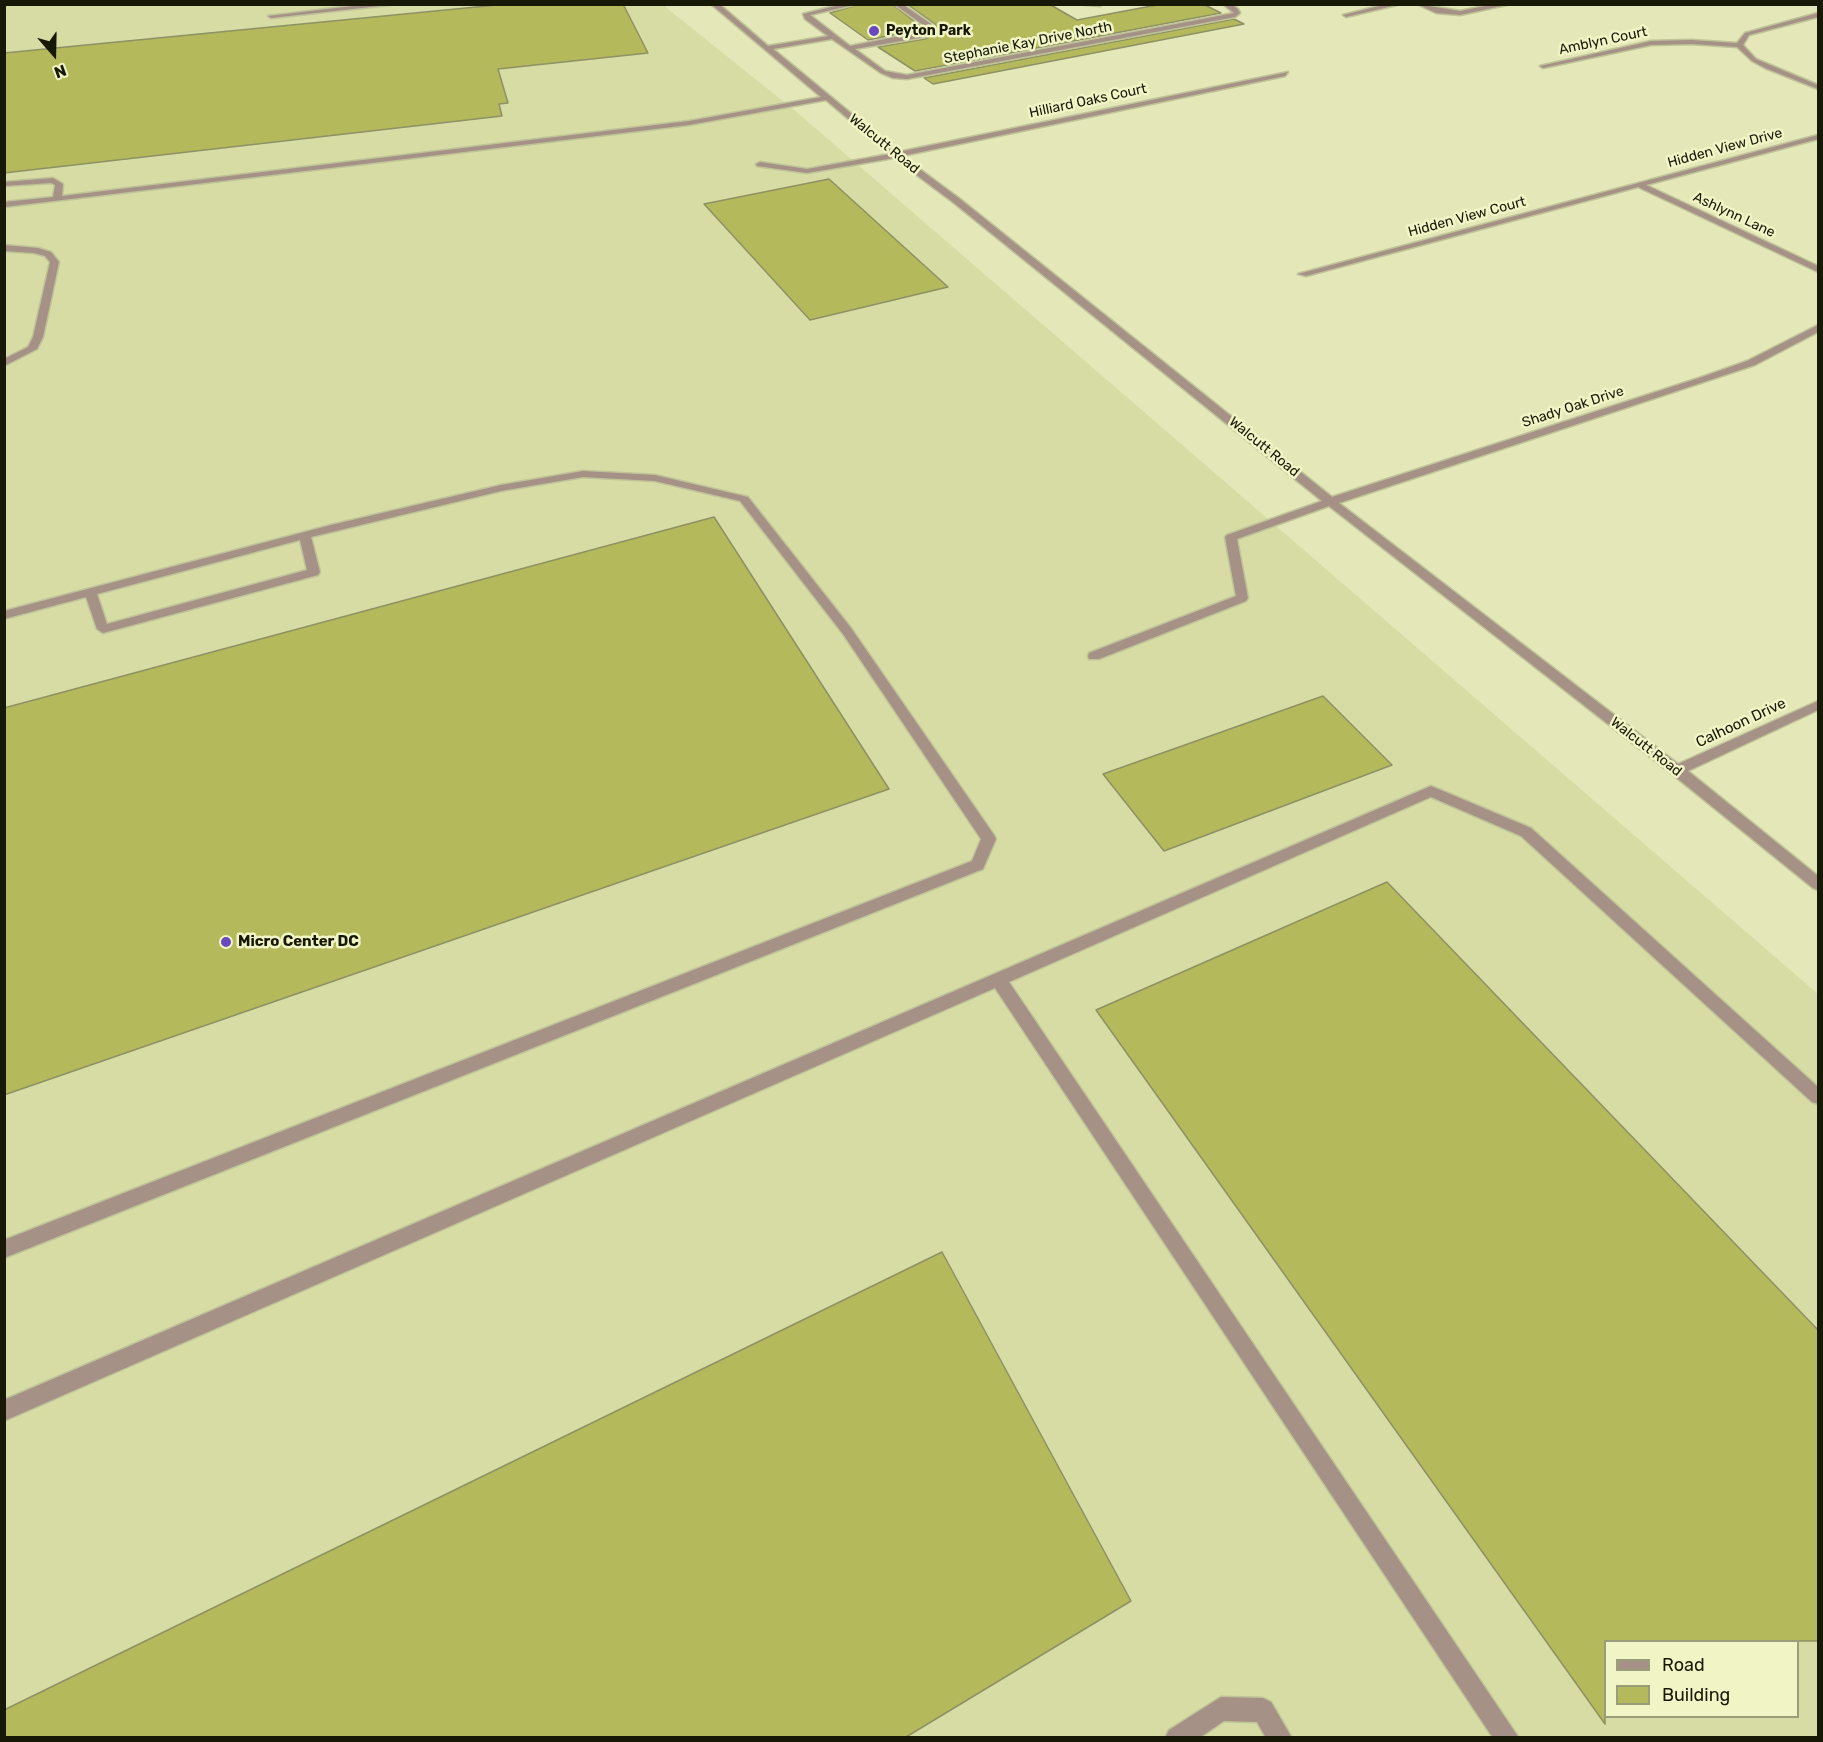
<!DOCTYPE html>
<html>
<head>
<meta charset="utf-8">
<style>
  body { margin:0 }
  #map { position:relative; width:1823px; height:1742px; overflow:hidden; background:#e4e8b8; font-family:Rubik,sans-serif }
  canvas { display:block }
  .frame { position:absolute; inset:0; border:6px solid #171806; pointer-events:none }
  .legend { position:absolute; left:1604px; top:1640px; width:195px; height:78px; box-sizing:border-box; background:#f1f5c5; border:2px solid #9a9d79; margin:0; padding:8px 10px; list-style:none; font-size:18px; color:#171806 }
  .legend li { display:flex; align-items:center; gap:12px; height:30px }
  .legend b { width:30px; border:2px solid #9a9d79 }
  .north { position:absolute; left:24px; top:24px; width:60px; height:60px; -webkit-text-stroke:4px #f1f5c5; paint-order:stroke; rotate:160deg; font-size:16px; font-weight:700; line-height:24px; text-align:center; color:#171806 }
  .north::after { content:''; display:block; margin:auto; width:21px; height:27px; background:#171806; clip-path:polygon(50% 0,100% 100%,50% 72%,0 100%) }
</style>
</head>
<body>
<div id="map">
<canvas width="1823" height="1742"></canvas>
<div class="frame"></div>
<ul class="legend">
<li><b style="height:8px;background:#a59186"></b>Road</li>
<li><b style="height:16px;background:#b4b95b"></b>Building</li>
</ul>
<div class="north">N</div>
</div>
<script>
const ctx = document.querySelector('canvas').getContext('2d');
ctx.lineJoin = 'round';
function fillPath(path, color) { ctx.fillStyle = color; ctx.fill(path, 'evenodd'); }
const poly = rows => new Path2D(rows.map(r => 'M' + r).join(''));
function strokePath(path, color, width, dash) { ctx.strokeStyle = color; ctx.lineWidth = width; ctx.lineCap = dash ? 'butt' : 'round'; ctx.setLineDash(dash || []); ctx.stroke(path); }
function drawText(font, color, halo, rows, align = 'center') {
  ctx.font = font + ' Rubik,sans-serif'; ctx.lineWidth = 5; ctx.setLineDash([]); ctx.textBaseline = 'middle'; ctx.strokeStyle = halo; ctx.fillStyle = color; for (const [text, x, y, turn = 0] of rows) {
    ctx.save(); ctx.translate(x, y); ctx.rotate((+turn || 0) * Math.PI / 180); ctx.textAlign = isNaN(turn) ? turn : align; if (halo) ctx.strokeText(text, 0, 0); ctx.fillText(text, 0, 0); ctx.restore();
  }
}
const built = poly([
  [5,5,663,5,799,114,1818,994,1818,1737,5,1738],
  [1606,1642,1798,1642,1798,1716,1606,1716]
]);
const building = poly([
  [507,4,623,4,648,53,498,69,508,103,499,104,502,116,4,173,4,53,507,4],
  [860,4,892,4,924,29,868,40,830,13,860,4],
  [907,4,1049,4,1077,20,1162,4,1203,4,1221,13,915,71,878,47,925,39,938,33,935,24,907,4],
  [1234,19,1244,24,933,84,924,78,1234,19],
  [829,179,948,287,810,320,704,204,829,179],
  [714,517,889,789,4,1095,4,708,714,517],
  [1323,696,1392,765,1164,851,1103,774,1323,696],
  [1387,882,1818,1330,1818,1641,1605,1641,1605,1724,1096,1010,1387,882],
  [942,1252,1131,1601,906,1737,4,1737,4,1710,942,1252]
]);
const minor = poly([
  [370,4,398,4,271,18,268,16,370,4],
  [711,4,719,4,768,46,828,36,805,19,803,14,843,4,858,4,810,15,850,46,930,30,894,4,902,4,934,26,936,32,925,37,855,49,885,71,907,75,1234,13,1223,4,1231,4,1238,9,1240,13,1235,17,907,79,893,78,881,73,832,39,773,49,898,152,1288,72,1285,76,902,156,960,199,1332,497,1702,377,1747,361,1818,325,1818,332,1755,365,1339,503,1678,764,1818,701,1818,710,1688,771,1818,876,1818,890,1813,888,1672,774,1329,506,1237,539,1248,598,1246,601,1099,659,1089,659,1088,656,1089,653,1236,596,1225,537,1227,535,1322,501,954,203,894,158,807,173,757,166,756,164,760,162,807,169,890,154,826,100,689,125,4,207,4,202,53,197,55,185,51,183,4,186,4,182,53,178,63,184,62,196,689,121,821,97,711,4],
  [1075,4,1103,4,1100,6,1075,4],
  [1387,4,1401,4,1346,17,1343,15,1387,4],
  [1417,4,1460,11,1495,4,1511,4,1460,15,1436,13,1417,4],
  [1818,13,1818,17,1749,35,1743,45,1756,59,1818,85,1818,89,1765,68,1752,61,1737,47,1691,44,1651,45,1543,68,1540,66,1651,41,1691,40,1737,43,1745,33,1818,13],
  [1818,135,1818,139,1646,185,1818,266,1818,272,1638,187,1306,276,1298,274,1818,135],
  [4,245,38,248,51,252,59,262,43,337,37,349,4,366,4,359,28,347,33,337,50,262,45,256,34,253,4,251,4,245],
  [583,471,655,475,748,497,851,628,994,835,996,839,983,869,4,1258,4,1240,972,861,981,839,843,634,740,501,655,481,583,477,501,491,311,537,320,572,318,575,103,633,97,629,86,597,4,619,4,611,331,525,501,485,583,471],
  [300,540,307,570,107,624,97,594,300,540],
  [1431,786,1531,828,1818,1087,1818,1104,1812,1102,1521,836,1431,797,1009,982,1519,1738,1493,1738,995,988,4,1421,4,1400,1431,786],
  [1221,1697,1263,1698,1271,1702,1292,1738,1266,1738,1257,1722,1224,1721,1199,1738,1165,1738,1169,1730,1221,1697]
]);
const markers = [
  [874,31,6,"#6947bf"],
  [226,942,6,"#6947bf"]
];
const farPoinames = [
  ["Peyton Park",886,31]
];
const farStreetnames = [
  ["Amblyn Court",1603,41,-12],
  ["Stephanie Kay Drive North",1028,43,-11],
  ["Hilliard Oaks Court",1088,101,-12],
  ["Walcutt Road",884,144,39],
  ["Hidden View Drive",1725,148,-15],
  ["Ashlynn Lane",1734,215,25],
  ["Hidden View Court",1467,217,-15],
  ["Shady Oak Drive",1573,407,-18],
  ["Walcutt Road",1264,447,39],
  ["Walcutt Road",1646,747,38]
];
const streetNames = [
  ["Calhoon Drive",1741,723,-25]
];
const poiNames = [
  ["Micro Center DC",238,942]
];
fillPath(built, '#d7dca4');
fillPath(building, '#b4b95b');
strokePath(building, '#8e9164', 1.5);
strokePath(minor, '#bfc398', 3);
fillPath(minor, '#a59186');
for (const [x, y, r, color] of markers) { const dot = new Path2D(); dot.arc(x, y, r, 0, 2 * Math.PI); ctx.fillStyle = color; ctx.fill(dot); strokePath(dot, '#f1f5c5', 2); }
drawText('bold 14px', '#171806', '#f1f5c5', farPoinames, 'left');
drawText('14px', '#171806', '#f1f5c5', farStreetnames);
drawText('15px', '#171806', '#f1f5c5', streetNames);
drawText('bold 15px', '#171806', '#f1f5c5', poiNames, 'left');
</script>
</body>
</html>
